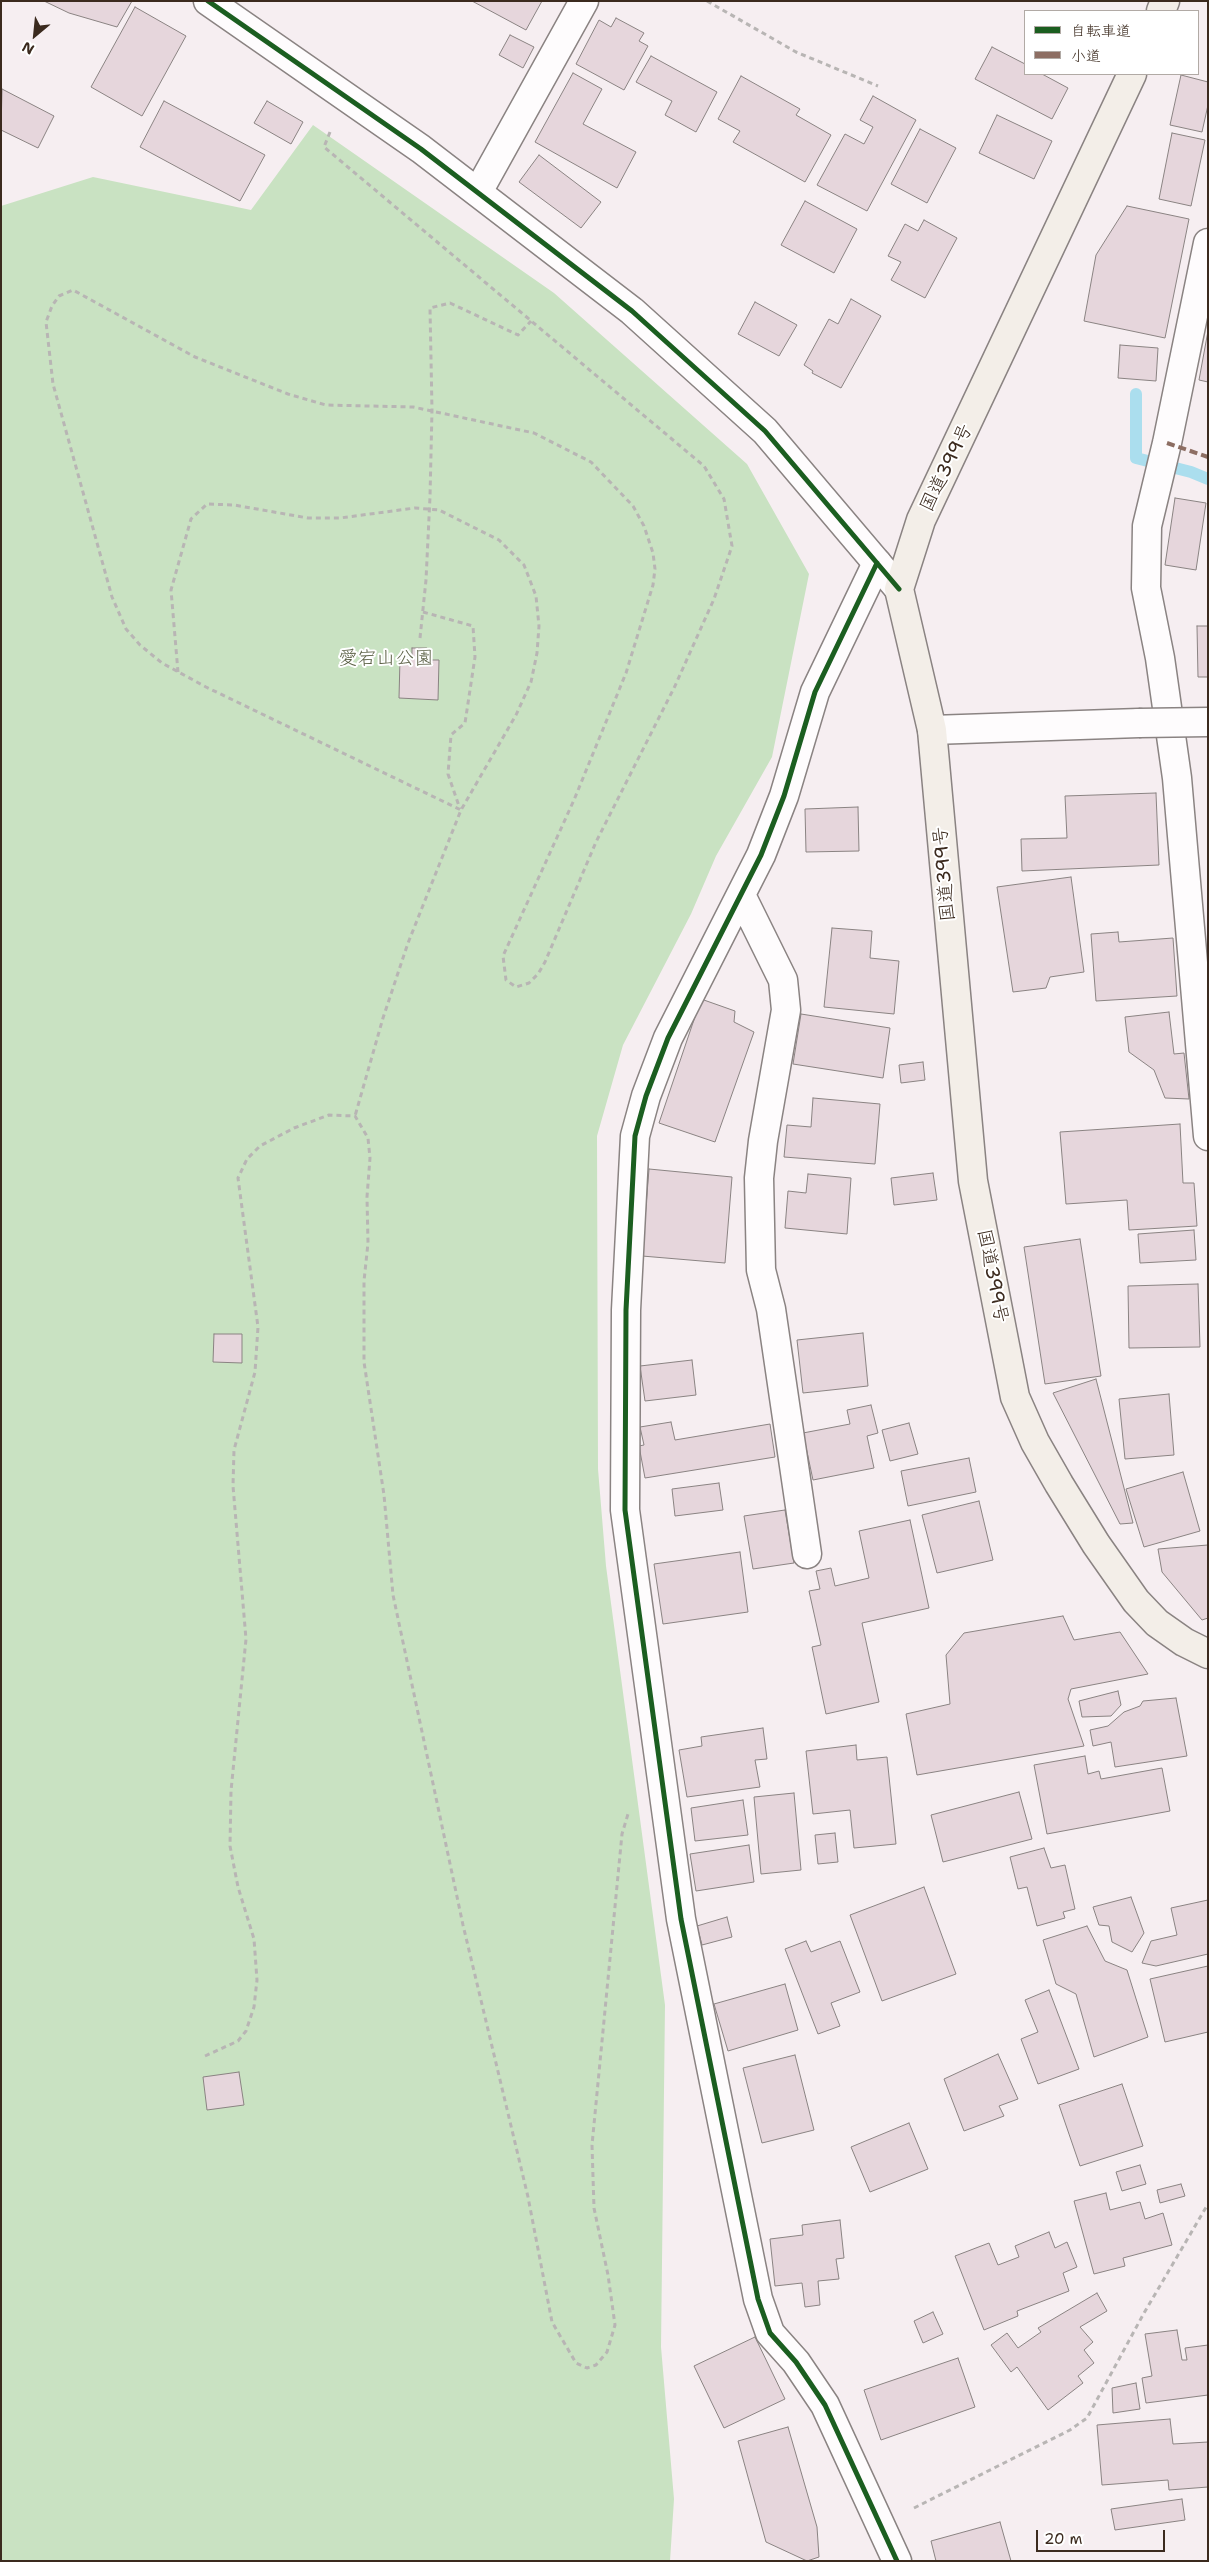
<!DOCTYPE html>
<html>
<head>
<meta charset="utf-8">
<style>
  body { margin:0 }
  #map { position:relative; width:1209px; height:2562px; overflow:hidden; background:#f6eef1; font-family:"Shantell Sans","Klee One",sans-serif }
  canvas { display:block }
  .frame { position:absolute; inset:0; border:2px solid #3b2a1e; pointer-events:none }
  .legend { position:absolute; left:1024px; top:10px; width:175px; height:65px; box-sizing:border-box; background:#fff; border:1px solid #b1aaa5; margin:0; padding:6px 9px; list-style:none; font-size:15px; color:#3b2a1e }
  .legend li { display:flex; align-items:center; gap:10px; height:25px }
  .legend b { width:25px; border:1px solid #b1aaa5 }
  .north { position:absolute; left:10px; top:10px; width:50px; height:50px; -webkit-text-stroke:4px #fff; paint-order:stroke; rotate:208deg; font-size:14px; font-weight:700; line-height:20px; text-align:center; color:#3b2a1e }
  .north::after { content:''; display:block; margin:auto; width:18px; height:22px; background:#3b2a1e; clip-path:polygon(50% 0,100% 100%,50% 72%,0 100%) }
  .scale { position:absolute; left:1036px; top:2530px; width:129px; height:22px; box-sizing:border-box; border:2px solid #3b2a1e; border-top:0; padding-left:6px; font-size:15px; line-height:18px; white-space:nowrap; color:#3b2a1e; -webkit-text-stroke:4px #fff; paint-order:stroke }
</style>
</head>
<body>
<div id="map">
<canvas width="1209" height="2562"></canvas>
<div class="frame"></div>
<ul class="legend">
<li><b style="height:6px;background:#1b5e20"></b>自転車道</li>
<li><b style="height:6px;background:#8d6e63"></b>小道</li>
</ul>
<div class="north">N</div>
<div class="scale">20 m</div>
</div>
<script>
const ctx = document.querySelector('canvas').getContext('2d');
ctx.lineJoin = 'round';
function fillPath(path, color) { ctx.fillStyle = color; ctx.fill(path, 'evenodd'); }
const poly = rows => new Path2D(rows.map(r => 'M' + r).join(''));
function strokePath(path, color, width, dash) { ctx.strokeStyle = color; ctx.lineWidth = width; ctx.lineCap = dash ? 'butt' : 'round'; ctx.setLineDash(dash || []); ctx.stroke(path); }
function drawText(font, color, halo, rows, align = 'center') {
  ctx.font = font + ' "Shantell Sans","Klee One",sans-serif'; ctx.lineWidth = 4; ctx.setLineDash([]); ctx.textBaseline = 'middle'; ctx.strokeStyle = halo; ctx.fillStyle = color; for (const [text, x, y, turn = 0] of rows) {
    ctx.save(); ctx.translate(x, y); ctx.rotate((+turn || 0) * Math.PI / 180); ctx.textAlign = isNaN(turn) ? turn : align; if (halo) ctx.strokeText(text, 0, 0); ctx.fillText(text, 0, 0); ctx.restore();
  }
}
const green = poly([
  [313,125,554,293,747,464,809,574,772,757,716,856,691,914,623,1045,597,1136,598,1469,606,1566,665,2005,661,2347,674,2499,670,2561,1,2561,1,206,93,177,251,210]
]);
const stream = poly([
  [1136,394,1136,458,1191,472,1208,479]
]);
const building = poly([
  [44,1,132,1,117,27,69,13,44,1],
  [472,1,542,1,526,30,472,1],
  [135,7,186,36,142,116,91,87,135,7],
  [616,18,644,33,639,41,648,46,624,90,576,64,599,20,611,27,616,18],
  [510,35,534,47,523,68,499,55,510,35],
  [992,47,1025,64,1025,74,1042,74,1068,88,1052,119,975,79,992,47],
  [651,56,717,92,696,132,665,115,672,101,636,82,651,56],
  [573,73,602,89,583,124,636,152,617,188,535,142,573,73],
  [1181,75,1208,82,1208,105,1202,132,1170,125,1181,75],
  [741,76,800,109,796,115,831,135,805,182,733,142,740,131,718,119,741,76],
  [2,89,54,116,38,148,1,130,2,89],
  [873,96,916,120,867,211,817,185,845,134,864,144,873,127,860,120,873,96],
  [164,101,265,155,240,201,140,147,164,101],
  [267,101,303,122,291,144,254,123,267,101],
  [997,115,1052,141,1034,179,979,153,997,115],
  [920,129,956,148,927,203,891,184,920,129],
  [1172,133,1205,140,1191,206,1159,199,1172,133],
  [539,155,601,202,581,228,519,182,539,155],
  [805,201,857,229,834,273,781,245,805,201],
  [1127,206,1189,219,1165,338,1084,321,1096,255,1127,206],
  [924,220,957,238,925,298,891,280,901,262,888,256,905,224,918,231,924,220],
  [851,299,881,316,841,388,812,373,813,371,804,365,829,319,838,324,851,299],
  [755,302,797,325,779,356,738,334,755,302],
  [1208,331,1208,382,1199,380,1208,331],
  [1120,345,1158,348,1156,381,1118,378,1120,345],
  [1175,498,1206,503,1196,570,1165,565,1175,498],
  [1197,626,1208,626,1208,677,1198,677,1197,626],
  [412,648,427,648,428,660,439,660,438,700,399,698,400,659,412,659,412,648],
  [1156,793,1159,865,1022,871,1021,839,1067,838,1065,796,1156,793],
  [858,807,859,851,806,852,805,809,858,807],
  [1071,877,1084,972,1050,977,1046,988,1013,992,997,887,1071,877],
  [832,928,872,931,870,958,899,961,894,1014,824,1007,832,928],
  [1118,932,1119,942,1173,938,1177,996,1096,1001,1091,934,1118,932],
  [701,999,735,1011,734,1022,754,1032,715,1142,659,1123,701,999],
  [1169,1012,1174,1054,1184,1053,1189,1099,1165,1098,1154,1070,1129,1052,1125,1017,1169,1012],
  [801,1014,890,1028,883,1078,793,1064,801,1014],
  [923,1062,925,1080,901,1083,899,1065,923,1062],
  [813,1098,880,1104,875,1164,784,1157,787,1125,811,1127,813,1098],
  [1180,1124,1183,1183,1194,1183,1197,1226,1129,1230,1127,1200,1066,1204,1060,1132,1180,1124],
  [649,1169,732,1177,725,1263,642,1256,649,1169],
  [933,1173,937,1200,894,1205,891,1178,933,1173],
  [808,1174,851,1178,847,1234,785,1228,788,1191,806,1193,808,1174],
  [1194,1230,1196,1260,1140,1263,1138,1234,1194,1230],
  [1080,1239,1101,1376,1045,1384,1024,1247,1080,1239],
  [1198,1284,1200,1347,1129,1348,1128,1286,1198,1284],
  [863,1333,868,1386,803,1393,797,1340,863,1333],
  [214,1334,242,1334,242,1363,213,1362,214,1334],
  [692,1360,696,1395,645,1401,640,1366,692,1360],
  [1096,1379,1133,1523,1120,1524,1053,1393,1096,1379],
  [1169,1394,1174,1455,1125,1459,1119,1399,1169,1394],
  [871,1405,878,1433,867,1436,874,1468,813,1480,803,1433,850,1424,847,1410,871,1405],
  [671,1422,675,1440,770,1424,775,1457,645,1478,639,1446,644,1445,640,1427,671,1422],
  [909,1423,918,1454,890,1461,882,1430,909,1423],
  [969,1458,976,1492,908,1506,901,1471,969,1458],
  [1183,1472,1200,1531,1144,1547,1126,1489,1183,1472],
  [719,1483,723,1510,675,1516,672,1489,719,1483],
  [979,1501,993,1560,937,1573,922,1515,979,1501],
  [785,1510,794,1563,753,1569,744,1516,785,1510],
  [910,1520,929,1608,862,1623,879,1702,826,1714,812,1647,821,1645,809,1591,820,1589,816,1571,831,1568,835,1586,869,1578,859,1531,910,1520],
  [1208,1545,1208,1618,1202,1620,1162,1572,1158,1549,1208,1545],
  [740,1552,748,1612,663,1624,654,1564,740,1552],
  [1063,1616,1074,1640,1120,1632,1148,1674,1071,1689,1068,1699,1084,1746,917,1775,906,1714,950,1704,946,1655,964,1633,1063,1616],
  [1118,1691,1121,1705,1111,1716,1082,1717,1079,1701,1118,1691],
  [1176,1698,1187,1756,1115,1767,1111,1742,1093,1746,1090,1730,1108,1726,1124,1712,1140,1706,1143,1701,1176,1698],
  [763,1728,767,1759,755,1760,760,1787,687,1797,679,1750,702,1746,701,1737,763,1728],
  [856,1745,857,1760,887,1757,896,1844,854,1848,850,1810,813,1814,806,1751,856,1745],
  [1085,1756,1088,1774,1099,1771,1101,1779,1162,1768,1170,1811,1047,1834,1034,1765,1085,1756],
  [1019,1792,1032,1839,943,1862,931,1815,1019,1792],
  [794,1793,801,1870,761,1874,754,1797,794,1793],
  [743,1800,748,1835,695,1841,691,1808,743,1800],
  [835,1833,838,1862,818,1864,815,1835,835,1833],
  [749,1845,754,1882,696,1891,690,1854,749,1845],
  [1044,1848,1051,1868,1065,1865,1075,1909,1063,1912,1065,1918,1037,1926,1027,1887,1018,1889,1010,1857,1044,1848],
  [924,1887,956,1974,882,2001,850,1915,924,1887],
  [1131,1897,1144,1933,1132,1952,1112,1942,1109,1926,1099,1925,1093,1907,1131,1897],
  [1208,1900,1208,1954,1156,1966,1142,1963,1151,1941,1177,1935,1171,1908,1208,1900],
  [727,1917,732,1937,702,1945,697,1926,727,1917],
  [1087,1926,1105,1961,1127,1970,1148,2037,1094,2057,1076,1994,1056,1984,1043,1940,1087,1926],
  [806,1941,811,1952,840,1941,860,1992,831,2003,840,2026,818,2034,785,1949,806,1941],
  [1208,1966,1208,2032,1165,2042,1150,1979,1208,1966],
  [785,1984,798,2030,728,2051,714,2004,785,1984],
  [1049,1990,1079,2069,1038,2084,1021,2039,1038,2032,1025,2000,1049,1990],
  [998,2054,1018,2099,999,2106,1004,2116,964,2131,944,2079,998,2054],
  [795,2055,814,2130,762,2143,743,2068,795,2055],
  [239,2072,244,2105,207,2110,203,2077,239,2072],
  [1122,2084,1143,2146,1080,2166,1059,2105,1122,2084],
  [909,2123,928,2169,870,2192,851,2147,909,2123],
  [1140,2165,1146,2184,1122,2191,1116,2172,1140,2165],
  [1181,2184,1185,2196,1160,2203,1157,2190,1181,2184],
  [1106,2193,1110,2210,1140,2202,1145,2219,1163,2213,1172,2245,1123,2258,1125,2266,1094,2274,1074,2201,1106,2193],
  [840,2220,844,2258,836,2259,839,2279,818,2281,820,2305,805,2307,802,2283,775,2286,770,2239,803,2235,802,2225,840,2220],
  [1049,2232,1055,2248,1067,2242,1077,2267,1063,2273,1069,2291,1017,2311,1018,2316,984,2330,955,2256,989,2243,998,2265,1019,2257,1015,2246,1049,2232],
  [1097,2293,1107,2311,1080,2327,1093,2342,1084,2350,1094,2363,1078,2376,1083,2383,1048,2410,1017,2367,1011,2372,991,2345,1007,2333,1018,2348,1041,2332,1038,2328,1097,2293],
  [933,2312,943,2334,923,2343,914,2321,933,2312],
  [1177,2330,1182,2360,1187,2360,1185,2348,1208,2345,1208,2395,1146,2403,1142,2378,1152,2376,1145,2334,1177,2330],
  [755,2337,785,2399,724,2428,694,2366,755,2337],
  [958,2358,975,2407,881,2440,864,2390,958,2358],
  [1136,2383,1140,2409,1113,2413,1112,2388,1136,2383],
  [1170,2419,1173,2444,1208,2442,1208,2487,1169,2490,1168,2480,1102,2485,1097,2425,1170,2419],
  [788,2427,817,2527,819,2557,807,2561,766,2542,738,2441,788,2427],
  [1182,2499,1185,2520,1115,2530,1111,2509,1182,2499],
  [1000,2522,1011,2561,936,2561,931,2541,1000,2522]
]);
const path = poly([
  [707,1,796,52,878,86],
  [330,132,324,147,704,466,724,499,732,546,714,599,675,686,596,842,545,962,538,974,529,983,516,987,506,980,503,956,574,800,626,673,653,585,655,569,653,553,644,526,633,506,591,462,534,433,413,407,326,405,288,394,195,357,73,290,59,296,52,306,46,322,53,384,112,597,126,629,140,645,162,663,206,687,461,810],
  [423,612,473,626,475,657,465,723,451,735,448,774,460,809],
  [420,638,426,580,430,497,432,410,430,308,450,303,518,335,531,321],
  [178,672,171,590,191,519,207,504,234,505,308,518,340,518,415,508,439,510,499,540,524,565,536,596,539,626,537,653,531,682,516,715,461,810,408,943,383,1018,355,1116],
  [205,2056,238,2041,246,2031,254,2007,257,1980,254,1939,238,1887,230,1846,231,1791,246,1639,233,1486,234,1450,255,1372,258,1327,238,1178,247,1159,260,1146,294,1128,329,1115,355,1116,368,1138,370,1158,367,1197,368,1243,364,1281,364,1362,384,1495,393,1595,463,1925,528,2197,552,2322,576,2363,587,2368,596,2365,607,2352,615,2325,608,2275,594,2208,592,2145,622,1834,628,1814],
  [914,2508,1070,2430,1087,2418,1144,2313,1208,2204]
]);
const street = poly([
  [478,192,584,1],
  [1208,243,1167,443,1147,526,1146,588,1160,658,1177,778,1208,1136],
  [877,563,815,692,784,796,761,855,668,1038,646,1096,635,1136,626,1310,625,1510,681,1919,758,2299,770,2333,796,2362,825,2405,897,2561],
  [741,895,783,980,786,1010,763,1141,759,1178,761,1270,771,1309,807,1554]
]);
const secondary = poly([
  [208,1,421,149,632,311,765,431,899,589],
  [932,730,1139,723]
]);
const highway = poly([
  [1161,11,1165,1],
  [1132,74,921,520,899,589,932,730,973,1181,1015,1397,1035,1442,1059,1484,1096,1544,1136,1601,1157,1623,1184,1642,1208,1654]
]);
const secondaryBridge = poly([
  [1139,723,1208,722]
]);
const quiet = poly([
  [1167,443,1208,457]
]);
const cycleway = poly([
  [208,1,421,149,632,311,765,431,899,589],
  [877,563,815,692,784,796,761,855,668,1038,646,1096,635,1136,626,1310,625,1510,681,1919,758,2299,770,2333,796,2362,825,2405,897,2561]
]);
const streetNames = [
  ["国道399号",947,468,-64],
  ["国道399号",945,874,-95],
  ["国道399号",992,1276,79]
];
const parkNames = [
  ["愛宕山公園",386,659]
];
fillPath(green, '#c9e2c2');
strokePath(stream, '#abdeee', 12);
fillPath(building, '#e6d6dc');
strokePath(building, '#8a8382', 1);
strokePath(street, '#8a8382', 31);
strokePath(secondary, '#8a8382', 31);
strokePath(highway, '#8a8382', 31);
strokePath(path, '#b8b5b4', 3, [5, 4]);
strokePath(street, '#fefcfd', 28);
strokePath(secondary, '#fefcfd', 28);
strokePath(highway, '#f3eee8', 28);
strokePath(secondaryBridge, '#8a8382', 31, []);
strokePath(secondaryBridge, '#fefcfd', 28);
strokePath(quiet, '#8d6e63', 4, [8, 4]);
strokePath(cycleway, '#1b5e20', 5);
drawText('19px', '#3b2a1e', '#fff', streetNames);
drawText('19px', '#5a5f44', '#fff', parkNames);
</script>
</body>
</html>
